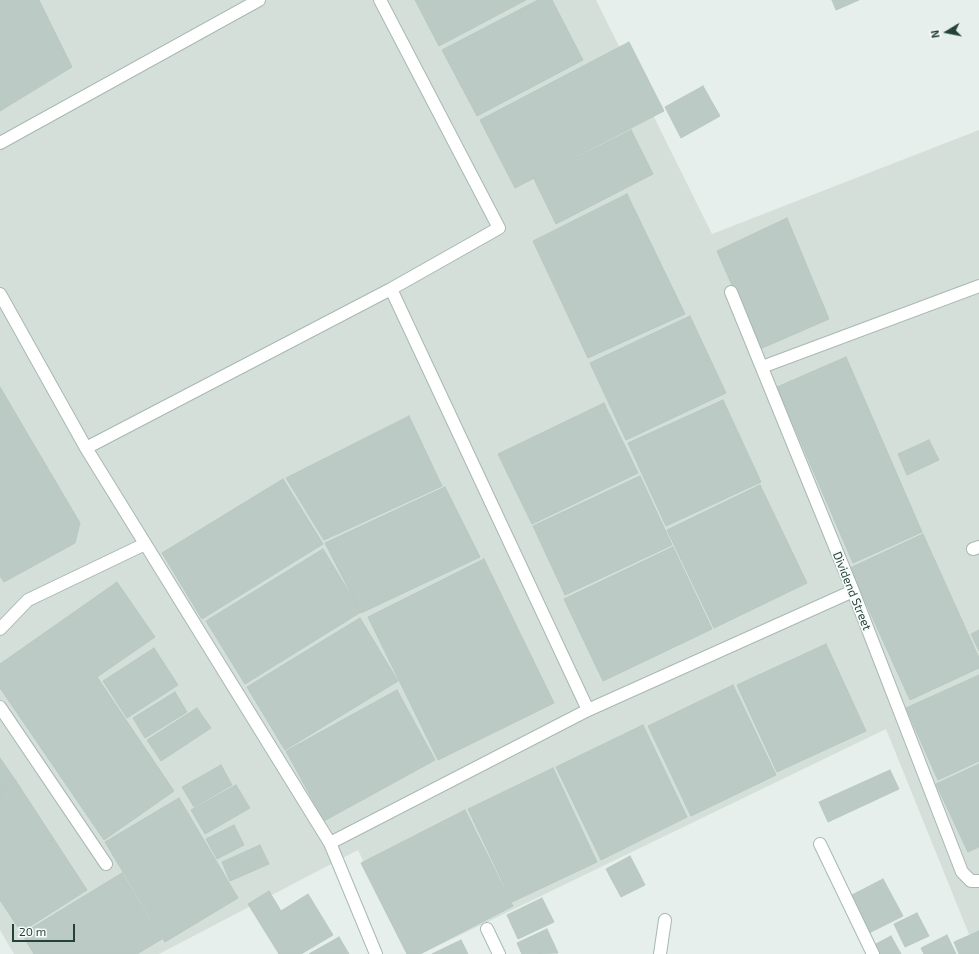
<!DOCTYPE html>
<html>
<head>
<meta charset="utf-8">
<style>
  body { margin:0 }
  #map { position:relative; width:979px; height:954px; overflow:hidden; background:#e6efeb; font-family:"Exo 2",sans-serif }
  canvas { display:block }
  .north { position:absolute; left:927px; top:12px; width:40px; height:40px; -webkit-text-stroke:3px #f7fbf9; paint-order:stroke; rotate:260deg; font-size:11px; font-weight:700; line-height:16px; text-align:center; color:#24423a }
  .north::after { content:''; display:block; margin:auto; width:14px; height:18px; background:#24423a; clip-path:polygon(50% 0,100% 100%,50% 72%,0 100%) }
  .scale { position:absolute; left:12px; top:924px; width:63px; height:18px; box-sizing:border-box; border:2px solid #24423a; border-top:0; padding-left:5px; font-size:12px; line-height:14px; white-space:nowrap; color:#24423a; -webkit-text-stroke:3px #f7fbf9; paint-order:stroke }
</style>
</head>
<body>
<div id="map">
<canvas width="979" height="954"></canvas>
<div class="north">N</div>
<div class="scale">20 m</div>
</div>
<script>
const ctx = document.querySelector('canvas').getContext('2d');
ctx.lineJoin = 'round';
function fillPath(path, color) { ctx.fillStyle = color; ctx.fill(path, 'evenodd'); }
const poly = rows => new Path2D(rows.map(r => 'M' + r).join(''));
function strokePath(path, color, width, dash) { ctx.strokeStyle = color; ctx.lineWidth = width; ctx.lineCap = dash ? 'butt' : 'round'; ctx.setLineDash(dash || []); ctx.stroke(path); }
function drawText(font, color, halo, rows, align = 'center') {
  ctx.font = font + ' "Exo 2",sans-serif'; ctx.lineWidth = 3.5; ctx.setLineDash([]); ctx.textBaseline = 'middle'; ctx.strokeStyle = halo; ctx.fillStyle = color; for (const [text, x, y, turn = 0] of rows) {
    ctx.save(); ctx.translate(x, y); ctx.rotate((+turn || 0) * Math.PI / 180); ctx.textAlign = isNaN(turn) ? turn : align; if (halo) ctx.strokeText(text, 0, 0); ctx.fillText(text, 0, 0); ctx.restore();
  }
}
const built = poly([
  [0,0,596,0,712,234,979,130,979,954,977,954,886,729,421,954,407,954,358,850,159,954,14,954,0,930]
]);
const building = poly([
  [0,0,39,0,72,67,0,111,0,0],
  [415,0,526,0,439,46,415,0],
  [538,0,552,0,583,60,477,116,442,50,538,0],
  [832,0,859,0,836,10,832,0],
  [629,42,664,111,515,188,480,120,629,42],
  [703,86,720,116,681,138,665,107,703,86],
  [631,130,653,174,556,224,534,179,631,130],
  [627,194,685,314,588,358,533,241,627,194],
  [787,218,829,319,760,349,717,251,787,218],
  [690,316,726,393,626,440,590,363,690,316],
  [846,357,922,532,853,563,777,387,846,357],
  [0,387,80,523,75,543,4,582,0,576,0,387],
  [723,400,761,482,666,526,628,443,723,400],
  [604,403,638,473,532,524,498,454,604,403],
  [409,416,442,486,324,540,286,478,409,416],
  [929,440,939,460,907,475,898,454,929,440],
  [640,476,672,545,565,595,533,526,640,476],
  [283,479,323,544,202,619,162,553,283,479],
  [760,485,807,583,714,628,667,530,760,485],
  [445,487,480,557,361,613,325,543,445,487],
  [923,534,979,658,979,668,910,700,850,568,923,534],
  [673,547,712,629,603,681,564,599,673,547],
  [323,549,361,612,245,684,206,621,323,549],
  [484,559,554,703,438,760,368,617,484,559],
  [117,582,155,637,97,677,174,791,104,840,0,688,0,664,117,582],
  [360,618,398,681,285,750,247,687,360,618],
  [979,630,979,651,971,634,979,630],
  [826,644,866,731,777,772,737,685,826,644],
  [154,648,178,685,127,718,103,681,154,648],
  [979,675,979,761,938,780,906,708,979,675],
  [733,685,776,775,691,816,648,726,733,685],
  [397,690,435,760,324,821,286,751,397,690],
  [175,692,187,712,145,738,133,718,175,692],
  [197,708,211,728,161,761,147,740,197,708],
  [643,725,687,817,601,860,556,767,643,725],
  [0,758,16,781,0,794,0,758],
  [979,764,979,847,968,852,936,784,979,764],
  [221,765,232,785,194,807,182,787,221,765],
  [553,768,597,862,512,902,468,809,553,768],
  [890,770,899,789,828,822,819,802,890,770],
  [16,781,87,890,21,932,0,900,0,794,16,781],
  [236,785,250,808,205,834,191,810,236,785],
  [179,798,238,898,165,942,105,842,179,798],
  [465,810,513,906,420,954,407,954,361,863,465,810],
  [234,825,244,845,217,859,206,839,234,825],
  [260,845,269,864,230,881,222,862,260,845],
  [630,856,645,885,621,897,606,869,630,856],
  [122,873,162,939,137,954,34,954,22,934,122,873],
  [883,879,903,916,869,933,850,896,883,879],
  [269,891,281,911,308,894,333,935,301,954,279,954,248,904,269,891],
  [542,898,554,922,518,939,507,915,542,898],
  [917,913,929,936,905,947,894,924,917,913],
  [547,929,558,953,522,954,517,943,547,929],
  [979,931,979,954,959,954,954,942,979,931],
  [947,935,956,954,924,954,921,948,947,935],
  [891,936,901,954,876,954,872,946,891,936],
  [339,937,349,954,309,954,339,937],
  [461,940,468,954,432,954,461,940]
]);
const minor = poly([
  [0,143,259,0],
  [391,289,588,710],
  [731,292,853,591,962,872,971,881,979,881],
  [0,294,86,448,330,843,376,954],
  [762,367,979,286],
  [86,448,391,289,499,228,380,0],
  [973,549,979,547],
  [0,629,28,600,145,544],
  [0,707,106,864],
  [330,843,588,710,853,591],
  [820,844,873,954],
  [487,929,499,954],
  [660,954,665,920]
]);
const streetNames = [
  ["Dividend Street",852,591,68]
];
fillPath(built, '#d4dfda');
fillPath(building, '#bbcac4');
strokePath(building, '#b8c9c2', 1);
strokePath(minor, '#a8b8b2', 14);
strokePath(minor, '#fff', 12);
drawText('12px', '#24423a', '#f7fbf9', streetNames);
</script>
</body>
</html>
